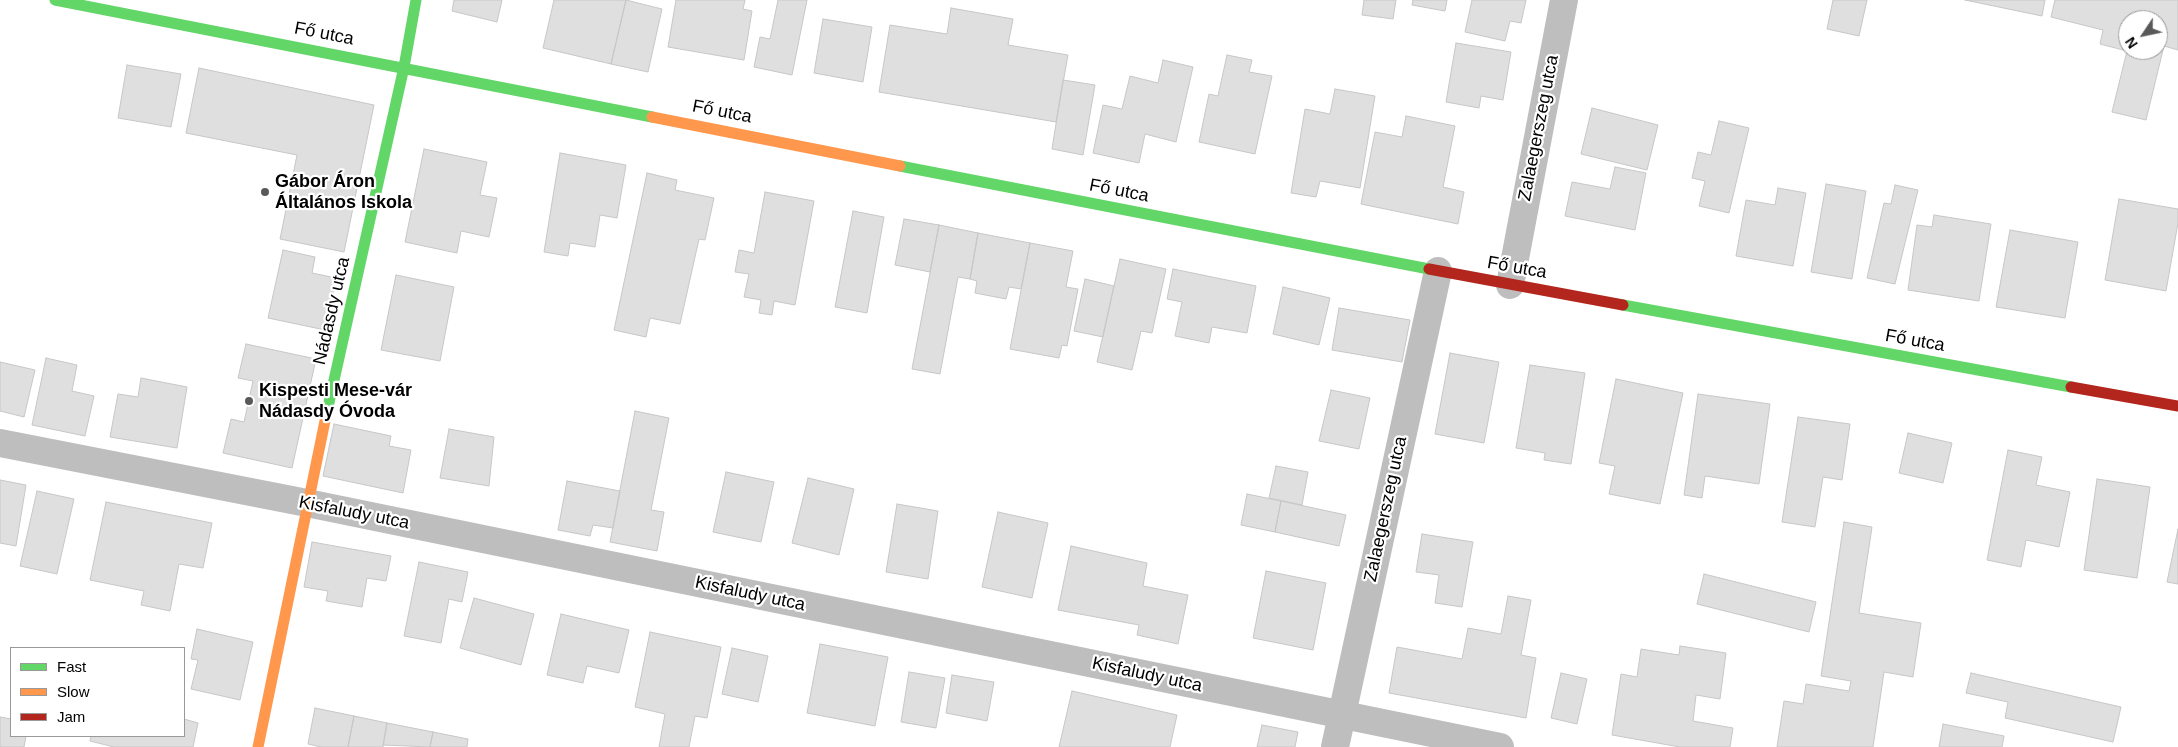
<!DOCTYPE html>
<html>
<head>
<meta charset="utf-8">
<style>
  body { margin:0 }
  #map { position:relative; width:2178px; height:747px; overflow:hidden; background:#fff; font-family:Helvetica,sans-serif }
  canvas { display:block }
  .legend { position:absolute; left:10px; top:647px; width:175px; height:90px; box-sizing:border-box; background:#fff; border:1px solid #999; margin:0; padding:6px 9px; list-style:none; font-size:15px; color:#000 }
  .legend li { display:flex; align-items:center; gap:10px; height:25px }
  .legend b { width:25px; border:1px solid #999 }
  .north { position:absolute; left:2118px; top:10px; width:50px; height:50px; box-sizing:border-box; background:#fff; border:1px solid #999; border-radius:50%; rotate:236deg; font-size:14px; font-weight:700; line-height:20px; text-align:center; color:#000 }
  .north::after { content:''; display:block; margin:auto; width:18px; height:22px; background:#595959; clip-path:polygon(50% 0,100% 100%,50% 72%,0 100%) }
</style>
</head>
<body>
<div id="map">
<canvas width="2178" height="747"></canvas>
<ul class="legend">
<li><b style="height:6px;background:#63d668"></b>Fast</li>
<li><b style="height:6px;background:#ff974d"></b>Slow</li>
<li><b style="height:6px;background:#b3261e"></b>Jam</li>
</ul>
<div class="north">N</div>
</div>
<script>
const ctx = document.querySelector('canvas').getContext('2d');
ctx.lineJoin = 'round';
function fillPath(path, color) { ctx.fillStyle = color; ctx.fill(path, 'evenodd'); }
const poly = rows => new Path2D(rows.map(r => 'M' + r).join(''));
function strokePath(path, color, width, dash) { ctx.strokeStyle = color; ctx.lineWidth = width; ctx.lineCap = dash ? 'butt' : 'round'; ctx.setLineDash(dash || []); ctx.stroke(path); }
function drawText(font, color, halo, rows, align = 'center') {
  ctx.font = font + ' Helvetica,sans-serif'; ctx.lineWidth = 4.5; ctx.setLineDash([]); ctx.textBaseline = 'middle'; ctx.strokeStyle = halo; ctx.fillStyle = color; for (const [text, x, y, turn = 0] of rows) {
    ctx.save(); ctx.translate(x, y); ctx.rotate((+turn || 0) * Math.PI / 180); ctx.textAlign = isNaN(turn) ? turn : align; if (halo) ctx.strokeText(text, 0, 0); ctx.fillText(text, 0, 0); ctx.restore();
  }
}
const building = poly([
  [454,0,502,0,497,22,452,11,454,0],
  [554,0,626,0,611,64,543,48,554,0],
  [626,0,662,9,648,72,611,64,626,0],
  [676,0,745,0,743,9,752,11,744,60,668,47,676,0],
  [778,0,807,0,792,75,754,67,760,37,770,39,778,0],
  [1364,0,1396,0,1393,19,1362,15,1364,0],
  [1413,0,1447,0,1445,11,1412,5,1413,0],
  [1472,0,1526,0,1521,23,1510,21,1505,41,1465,32,1472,0],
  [1833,0,1867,0,1859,36,1827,29,1833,0],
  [1965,0,2045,0,2042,16,1965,0],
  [2055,0,2178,0,2178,50,2164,46,2146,120,2112,112,2127,51,2100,44,2103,30,2051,17,2055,0],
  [2128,20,2158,20,2158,50,2128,50,2128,20],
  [951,8,1013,19,1008,45,1068,55,1056,122,879,92,890,25,947,34,951,8],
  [823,19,872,27,863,82,814,73,823,19],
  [1456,43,1511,52,1503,100,1481,96,1479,108,1446,102,1456,43],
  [1227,55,1252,60,1249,72,1272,76,1255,154,1199,142,1209,94,1218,96,1227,55],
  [1163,60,1193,67,1176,142,1145,134,1139,163,1093,153,1103,105,1122,109,1130,76,1158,83,1163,60],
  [127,65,181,74,171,127,118,118,127,65],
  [199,68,374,105,344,252,280,239,297,155,186,133,199,68],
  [1063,80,1095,85,1083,155,1052,149,1063,80],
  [1335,89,1375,96,1360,188,1320,181,1316,197,1291,193,1305,109,1330,114,1335,89],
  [1592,108,1658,125,1647,170,1581,154,1592,108],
  [1406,116,1455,126,1443,187,1464,192,1458,224,1361,204,1375,132,1402,137,1406,116],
  [1719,121,1749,128,1729,213,1699,206,1705,181,1692,178,1698,152,1711,155,1719,121],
  [424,149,487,162,480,195,497,198,489,237,461,231,457,253,405,242,424,149],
  [560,153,626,165,617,218,600,215,595,247,570,243,568,256,544,252,560,153],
  [1615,167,1646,173,1635,230,1565,216,1572,182,1610,189,1615,167],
  [647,173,677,180,675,190,714,198,705,240,699,239,680,324,650,318,646,337,614,330,647,173],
  [1826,184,1866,191,1852,279,1811,272,1826,184],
  [1895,185,1918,190,1895,284,1867,278,1884,203,1891,204,1895,185],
  [1778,188,1806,193,1793,266,1736,256,1746,200,1775,205,1778,188],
  [765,192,814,201,795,305,774,301,772,315,759,313,761,300,744,297,749,274,735,272,739,250,754,253,765,192],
  [2119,199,2178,209,2178,223,2166,291,2105,280,2119,199],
  [853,211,884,217,867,313,835,307,853,211],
  [1934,215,1991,224,1979,301,1908,290,1917,225,1932,227,1934,215],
  [904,219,939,225,930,272,895,265,904,219],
  [939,225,978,233,970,279,958,277,940,374,912,369,939,225],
  [2010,230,2078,242,2065,318,1996,307,2010,230],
  [978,233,1030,243,1021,289,1009,287,1006,299,975,293,977,281,970,279,978,233],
  [1030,243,1073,251,1066,287,1078,289,1067,346,1062,345,1059,358,1010,349,1030,243],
  [283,250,315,257,312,273,336,278,325,330,268,318,283,250],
  [1120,259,1166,269,1152,333,1141,331,1132,370,1097,362,1120,259],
  [1173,269,1256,286,1247,333,1212,327,1209,343,1175,336,1182,302,1167,299,1173,269],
  [396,275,454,287,440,361,381,350,396,275],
  [1085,279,1114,286,1103,337,1074,331,1085,279],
  [1283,287,1330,298,1319,345,1273,334,1283,287],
  [1339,308,1410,320,1402,362,1332,350,1339,308],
  [246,344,316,359,292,468,223,453,231,419,244,422,253,381,238,378,246,344],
  [1450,353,1499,362,1484,443,1435,434,1450,353],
  [46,358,77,365,72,391,94,396,85,436,32,425,46,358],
  [0,362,35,370,24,417,0,411,0,362],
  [1530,365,1585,373,1571,464,1544,460,1545,453,1516,448,1530,365],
  [141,378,187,387,177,448,110,437,118,394,138,397,141,378],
  [1616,379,1683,393,1660,504,1609,494,1615,466,1599,463,1616,379],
  [1331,390,1370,398,1359,449,1319,441,1331,390],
  [1698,394,1770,404,1759,484,1705,476,1702,498,1684,495,1698,394],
  [635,411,669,418,651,510,664,512,657,551,610,542,635,411],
  [1798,417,1850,424,1842,480,1823,477,1815,527,1782,522,1798,417],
  [334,424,391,436,389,446,411,450,403,493,323,476,334,424],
  [449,429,494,437,489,486,440,478,449,429],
  [1908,433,1952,443,1943,483,1899,473,1908,433],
  [2008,450,2042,457,2036,485,2070,492,2059,547,2026,540,2021,567,1987,560,2008,450],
  [1276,466,1308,472,1302,505,1269,498,1276,466],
  [726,472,774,482,761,542,713,532,726,472],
  [808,478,854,489,839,555,792,543,808,478],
  [2097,479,2150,487,2137,578,2084,570,2097,479],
  [0,480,26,485,16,546,0,543,0,480],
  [567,481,620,491,613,528,593,525,590,536,558,530,567,481],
  [37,491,74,499,57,574,20,566,37,491],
  [1247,494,1281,501,1275,532,1241,525,1247,494],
  [1281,501,1346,515,1339,546,1275,532,1281,501],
  [106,502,212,523,203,568,179,564,170,611,141,605,144,591,90,580,106,502],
  [897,504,938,511,928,579,886,572,897,504],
  [998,512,1048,523,1032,598,982,587,998,512],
  [1844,522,1872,527,1859,613,1921,623,1913,677,1884,672,1873,747,1777,747,1784,701,1803,704,1806,684,1849,691,1851,681,1821,676,1844,522],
  [2178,529,2178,584,2167,582,2178,529],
  [1422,534,1473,542,1462,607,1435,603,1439,575,1416,572,1422,534],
  [312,542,391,556,386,581,367,578,362,607,326,601,328,591,304,587,312,542],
  [1071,546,1147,563,1143,586,1188,595,1178,644,1137,635,1139,625,1058,610,1071,546],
  [419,562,468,572,462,602,449,599,441,643,404,636,419,562],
  [1266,571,1326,583,1313,650,1253,638,1266,571],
  [1704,574,1816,602,1809,632,1697,604,1704,574],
  [1508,596,1531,600,1521,655,1536,658,1526,718,1389,693,1397,647,1462,659,1468,628,1501,634,1508,596],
  [474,598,534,614,521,665,460,648,474,598],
  [561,614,629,630,619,673,587,666,583,683,547,675,561,614],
  [197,629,253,642,240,700,191,689,198,660,191,659,197,629],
  [650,632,721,647,707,718,695,716,689,747,659,747,665,714,635,707,650,632],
  [820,644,888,657,875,726,807,713,820,644],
  [1680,646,1726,653,1720,699,1696,695,1693,721,1733,728,1730,747,1680,747,1612,735,1621,674,1637,677,1641,649,1679,655,1680,646],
  [732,648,768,656,758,702,722,694,732,648],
  [909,672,945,678,936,728,901,722,909,672],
  [1561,673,1587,679,1577,724,1551,718,1561,673],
  [1971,673,2121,707,2113,742,2005,718,2008,702,1966,693,1971,673],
  [952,675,994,682,987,721,946,713,952,675],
  [1072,691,1177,715,1170,747,1059,747,1072,691],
  [315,708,354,716,348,747,321,747,308,744,315,708],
  [354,716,387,723,383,747,348,747,354,716],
  [0,717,11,719,11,736,26,736,24,747,0,747,0,717],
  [184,719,198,723,193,747,114,747,90,741,91,736,184,736,184,719],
  [387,723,433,732,430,747,383,745,387,723],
  [1943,724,2004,736,2002,747,1939,747,1943,724],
  [1262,725,1298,732,1295,747,1257,747,1262,725],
  [433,732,468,739,467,747,430,747,433,732]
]);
const street = poly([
  [1510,285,1564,0],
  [0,443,307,503,1500,747],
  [1335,747,1438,271]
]);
const fast = poly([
  [55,0,652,117],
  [900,166,1429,269],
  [1623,305,2071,387],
  [326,416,404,67,416,0]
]);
const slow = poly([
  [652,117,900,166],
  [258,747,326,416]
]);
const jam = poly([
  [1429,269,1623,305],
  [2071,387,2178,406]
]);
const markers = [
  [265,192,5,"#595959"],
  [249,401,5,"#595959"]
];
const streetNames = [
  ["Fő utca",324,34,11],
  ["Fő utca",722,112,11],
  ["Zalaegerszeg utca",1539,128,-79],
  ["Fő utca",1119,191,11],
  ["Fő utca",1517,268,10],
  ["Nádasdy utca",332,311,-77],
  ["Fő utca",1915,341,10],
  ["Zalaegerszeg utca",1386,509,-78],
  ["Kisfaludy utca",354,513,11],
  ["Kisfaludy utca",750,594,12],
  ["Kisfaludy utca",1147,675,12]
];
const poiNames = [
  ["Gábor Áron",275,182],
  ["Általános Iskola",275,203],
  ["Kispesti Mese-vár",259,391],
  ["Nádasdy Óvoda",259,412]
];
fillPath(building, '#dfdfdf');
strokePath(building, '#c7c7c7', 1);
strokePath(street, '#bebebe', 28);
strokePath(fast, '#63d668', 11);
strokePath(slow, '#ff974d', 11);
strokePath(jam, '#b3261e', 11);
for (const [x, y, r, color] of markers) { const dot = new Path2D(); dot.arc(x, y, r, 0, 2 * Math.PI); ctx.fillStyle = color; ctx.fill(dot); strokePath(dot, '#fff', 2); }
drawText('18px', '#000', '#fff', streetNames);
drawText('bold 18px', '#000', '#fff', poiNames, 'left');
</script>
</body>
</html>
